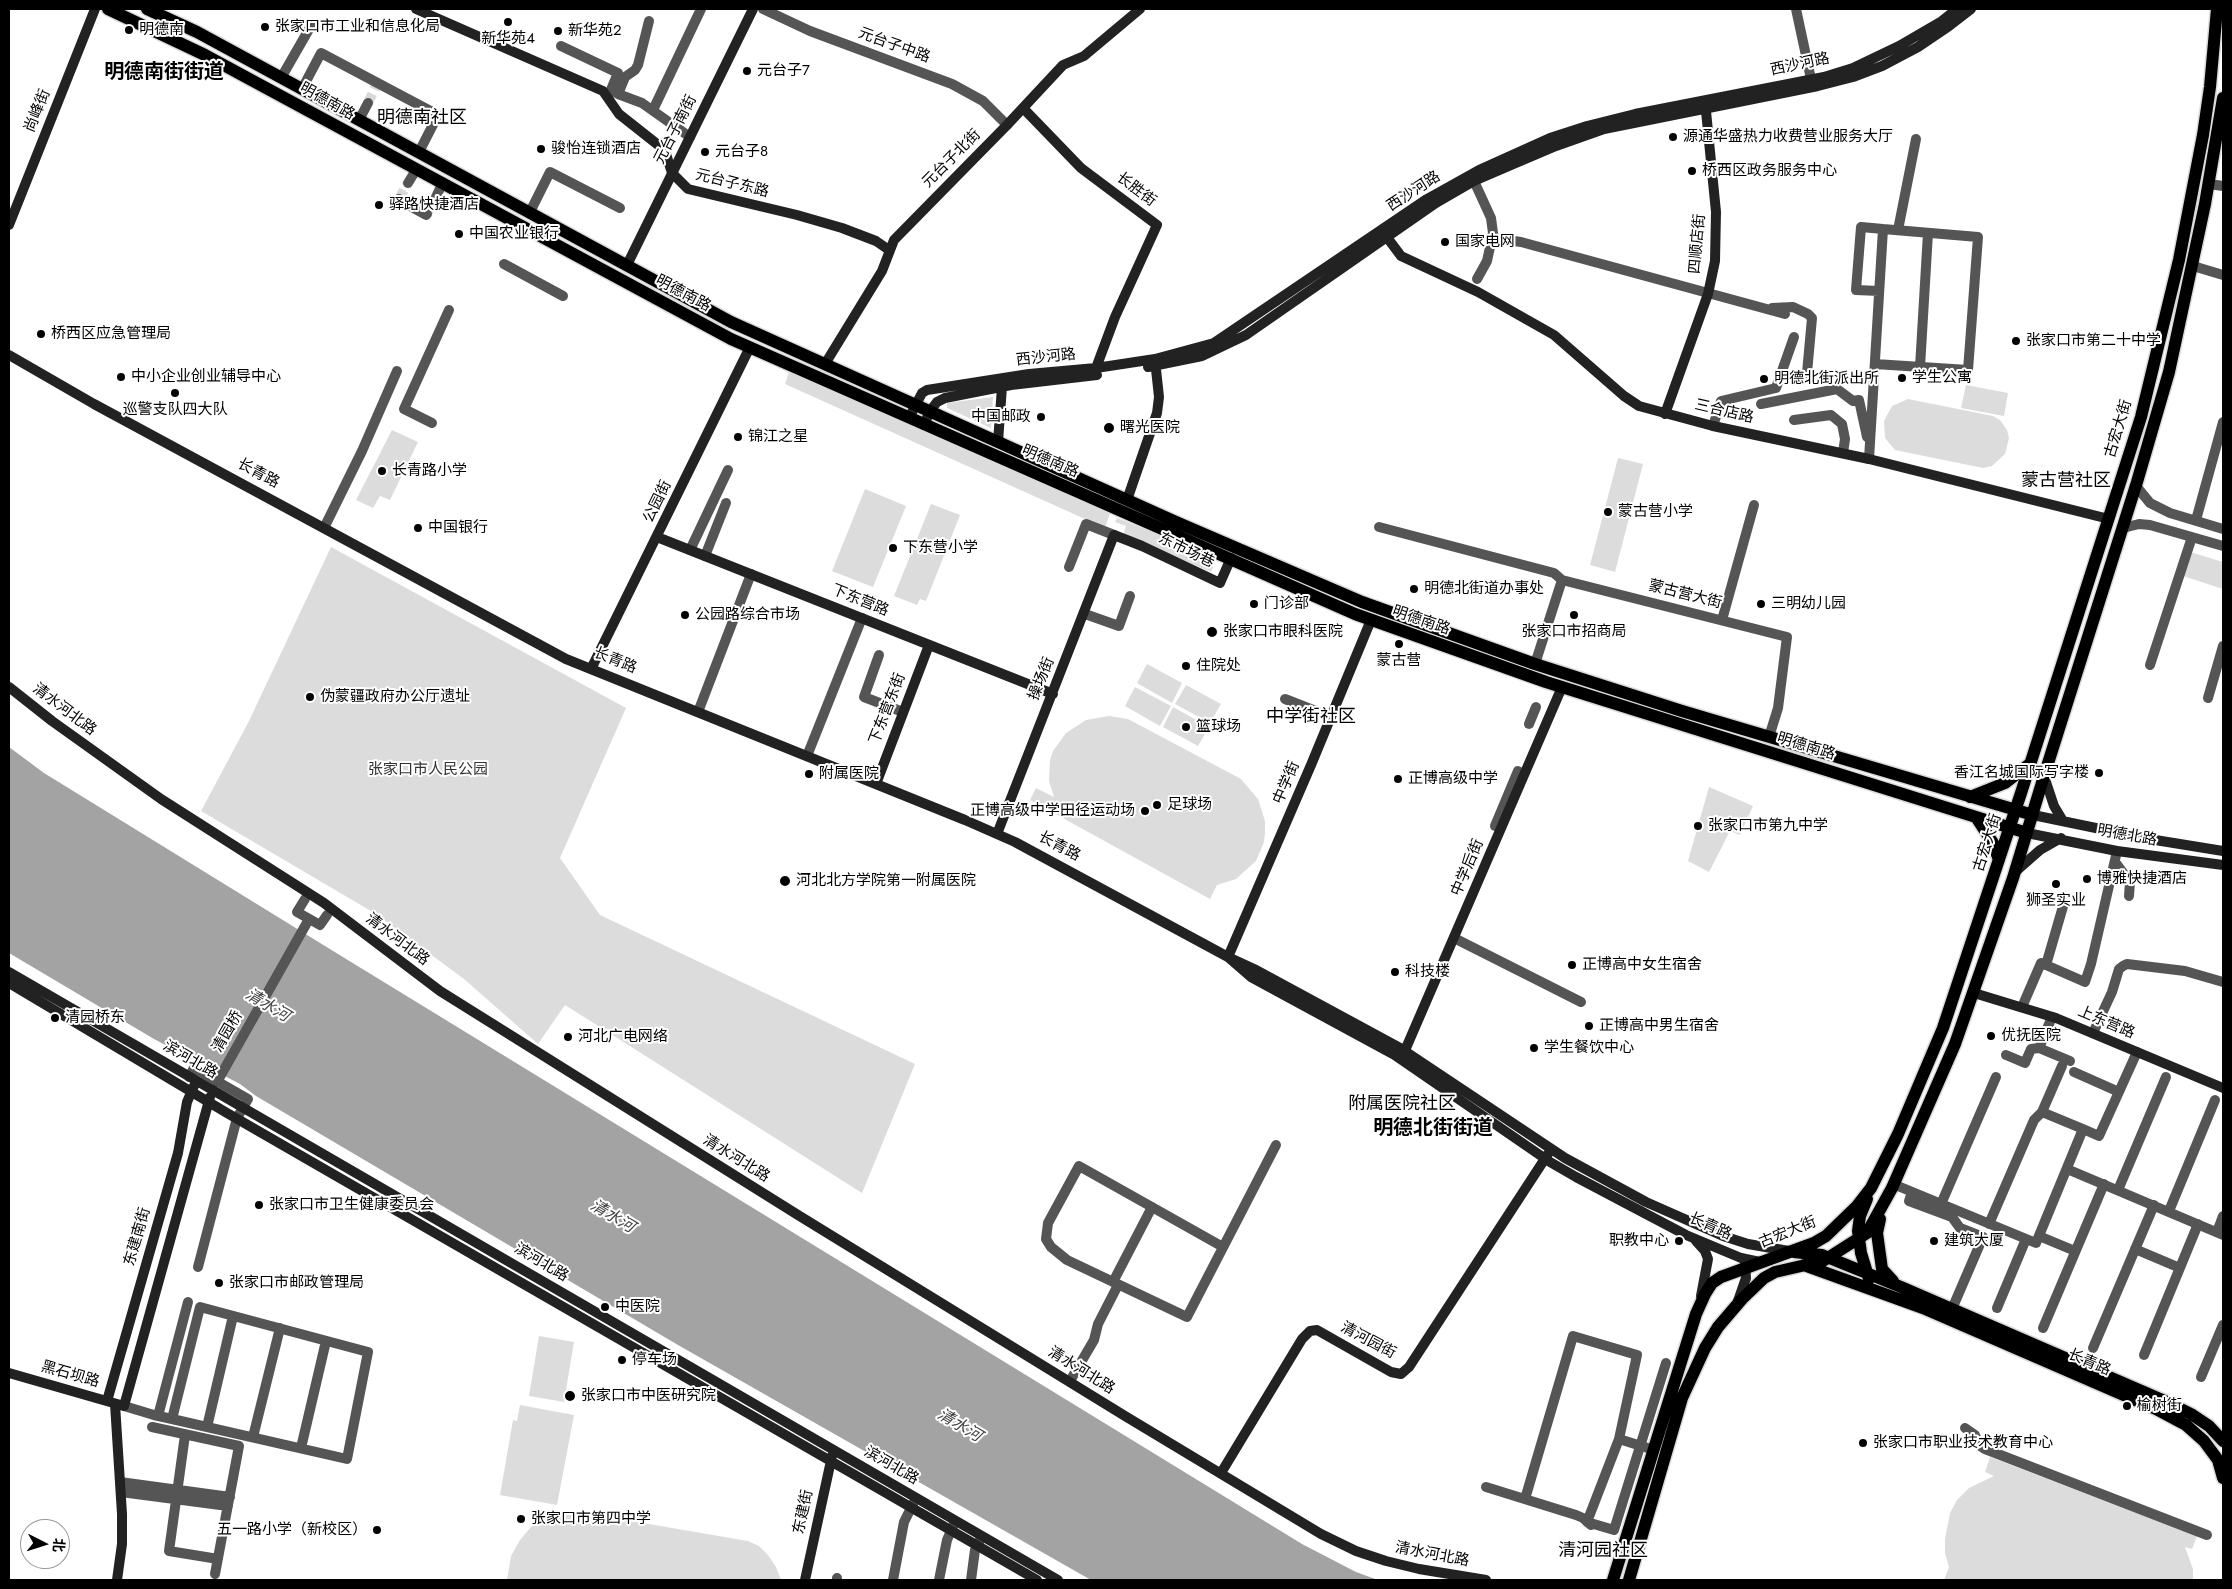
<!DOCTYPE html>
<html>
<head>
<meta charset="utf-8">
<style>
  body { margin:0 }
  #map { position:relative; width:2232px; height:1589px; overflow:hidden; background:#fff; font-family:Jost,"Noto Sans SC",sans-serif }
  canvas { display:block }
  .frame { position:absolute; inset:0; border:10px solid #000; pointer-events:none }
  .north { position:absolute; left:20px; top:1519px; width:50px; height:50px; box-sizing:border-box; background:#fff; border:1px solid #999; border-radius:50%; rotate:95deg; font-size:14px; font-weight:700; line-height:20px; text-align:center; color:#000 }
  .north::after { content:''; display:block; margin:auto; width:18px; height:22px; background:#000; clip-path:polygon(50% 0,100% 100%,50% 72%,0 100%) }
</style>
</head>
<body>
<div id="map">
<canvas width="2232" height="1589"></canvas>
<div class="frame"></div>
<div class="north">北</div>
</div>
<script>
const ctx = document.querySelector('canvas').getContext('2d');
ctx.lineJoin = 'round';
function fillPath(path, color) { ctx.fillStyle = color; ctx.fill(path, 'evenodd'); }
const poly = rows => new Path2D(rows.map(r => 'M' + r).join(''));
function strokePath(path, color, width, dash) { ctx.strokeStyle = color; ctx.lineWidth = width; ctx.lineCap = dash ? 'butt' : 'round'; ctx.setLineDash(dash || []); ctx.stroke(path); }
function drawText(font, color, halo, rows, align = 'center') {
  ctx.font = font + ' Jost,"Noto Sans SC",sans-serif'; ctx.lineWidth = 4; ctx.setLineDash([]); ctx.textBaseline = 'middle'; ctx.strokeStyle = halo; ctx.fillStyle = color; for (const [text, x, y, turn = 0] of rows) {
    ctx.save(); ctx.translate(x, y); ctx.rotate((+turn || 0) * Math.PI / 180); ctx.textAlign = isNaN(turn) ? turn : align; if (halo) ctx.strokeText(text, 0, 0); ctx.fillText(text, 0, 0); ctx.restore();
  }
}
const green = poly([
  [789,372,1110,513,1105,528,785,384],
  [1966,385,2008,393,2004,416,1961,408],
  [993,397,991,428,947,408,947,403],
  [1908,399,1993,416,2000,420,2007,430,2009,438,2005,454,1992,466,1983,468,1895,450,1885,438,1884,421,1892,406],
  [392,430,418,442,390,500,380,496,373,508,356,500],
  [1618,458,1643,464,1615,572,1590,565],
  [865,489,906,506,873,587,832,571],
  [931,504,960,515,926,601,920,599,917,605,894,596],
  [1117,518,1217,558,1211,572,1123,535,1126,526,1115,522],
  [331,547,626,708,560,858,600,915,915,1064,862,1193,565,1005,538,1044,464,979,376,914,201,811,248,723],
  [2190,552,2223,562,2223,589,2183,576],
  [1147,664,1182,683,1172,703,1137,683],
  [1186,685,1221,704,1210,723,1175,704],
  [1135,687,1171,706,1160,726,1125,706],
  [1173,707,1209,727,1198,746,1163,727],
  [1109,716,1128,719,1241,779,1258,799,1265,821,1265,832,1264,842,1256,861,1236,879,1217,885,1210,899,1030,800,1036,788,1054,797,1049,781,1050,760,1053,751,1066,733,1086,720],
  [1709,787,1753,806,1740,835,1730,831,1709,872,1688,861],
  [539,1336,574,1342,564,1402,529,1396],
  [520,1405,574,1415,557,1505,500,1495,513,1420,517,1421],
  [1990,1457,2197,1536,2192,1549,2185,1547,2193,1569,2193,1580,1944,1580,1949,1567,1945,1553,1945,1539,1950,1513,1957,1500,1969,1488,1994,1476,1985,1472],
  [561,1512,579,1512,748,1541,759,1546,768,1555,776,1567,781,1580,507,1580,511,1556,520,1540,531,1527,545,1518]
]);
const water = poly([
  [9,747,44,773,338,954,1302,1544,1356,1572,1378,1580,1091,1580,678,1345,256,1096,240,1084,154,1039,9,953]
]);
const streetTunnel = poly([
  [368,103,376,86],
  [399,199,408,183],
  [427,214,436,197]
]);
const street = poly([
  [763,9,810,31,952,84,983,101,1007,125],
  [1796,9,1811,79],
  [649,21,638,65,635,70,625,77,618,94,642,103,690,137],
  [561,46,618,73,608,97],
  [281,78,312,24],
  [302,89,321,53,438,115,419,152],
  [653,110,701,9],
  [359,120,368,103],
  [1474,181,1491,218,1493,233,1487,261,1477,279],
  [408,183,416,170],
  [2209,184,2223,186],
  [436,197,442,184],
  [399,199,399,200,426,215,427,214],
  [530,212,550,172,620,208],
  [1898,230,1916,139],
  [1493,238,1521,242,1785,314],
  [504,264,563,296],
  [2193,266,2223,275],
  [1879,291,1856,290,1861,227,1883,229],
  [1772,308,1793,307,1808,314,1812,318,1807,373],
  [1920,367,1928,233],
  [1761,404,1837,389,1853,401,1859,400,1867,437],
  [1794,420,1831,415,1842,424,1845,439,1843,453],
  [432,423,404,409,449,310],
  [1713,426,1721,401,1776,388,1794,337],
  [1869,459,1883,229,1978,237,1968,370,1875,364],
  [2136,486,2150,503,2170,513,2223,529],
  [2196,520,2223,422],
  [1379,527,1554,573,1562,580],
  [324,528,362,451,397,371],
  [2123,528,2139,524,2150,525,2223,546],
  [690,550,728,470],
  [705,556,726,503],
  [1069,567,1086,524,1114,535],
  [1085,614,1119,626,1130,596],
  [1722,620,1754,505],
  [879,655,864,697,903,712],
  [1535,664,1562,580,1787,637,1778,708,1769,737],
  [2150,665,2192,537],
  [2208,698,2223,646],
  [1285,699,1331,717],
  [698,712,751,574],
  [1529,724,1536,707],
  [807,756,862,618],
  [1495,826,1518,771],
  [2115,862,2130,882,2129,896],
  [305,899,297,912,320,925,327,915],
  [2064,903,2046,965,2085,982,2091,964,2117,851],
  [1454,938,1581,1002],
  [2022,1007,2041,963,2046,965],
  [2093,1033,2112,992,2119,969,2123,966,2127,964,2185,971,2223,982],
  [2039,1048,2052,1017],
  [2006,1055,2025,1063,2031,1049,2039,1048,2070,1061],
  [2074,1072,2119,1092],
  [189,1077,194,1068,248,1099,237,1118,198,1267],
  [217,1082,309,919],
  [2083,1129,2099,1136,2137,1052],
  [2067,1169,2223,1235],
  [1893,1184,2036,1243,2083,1129,2042,1112],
  [2118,1190,2166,1077],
  [1912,1192,1909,1201,1952,1217,1960,1228,1983,1237,1949,1316],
  [1941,1204,1996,1077],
  [2169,1211,2215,1100],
  [1989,1224,2034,1120,2042,1112,2062,1066],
  [2217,1232,2223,1216],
  [2039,1236,2075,1251],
  [1223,1247,1079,1166,1048,1223,1046,1239,1051,1247,1067,1260,1187,1317,1276,1145],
  [2135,1249,2180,1268],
  [1113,1282,1152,1207],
  [1997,1308,2026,1239],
  [2043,1328,2104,1184],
  [2093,1348,2154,1205],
  [2144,1355,2198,1224],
  [2201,1377,2223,1325],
  [1070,1381,1094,1340,1098,1324,1118,1285],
  [124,1406,154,1415,172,1419,347,1459,368,1352,200,1307,172,1419],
  [158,1416,188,1302],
  [152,1427,239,1446,215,1574],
  [207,1427,233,1316],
  [1965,1428,1975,1435,1979,1445,1985,1449,2207,1535],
  [185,1435,169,1551,218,1559],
  [253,1437,280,1328],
  [1619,1439,1654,1450],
  [301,1448,326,1341],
  [120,1482,230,1497],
  [1486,1487,1576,1515,1583,1518,1591,1525],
  [121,1492,228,1506],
  [1525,1499,1573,1336,1637,1355,1619,1439,1587,1522,1614,1530,1666,1363],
  [837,1580,837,1578],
  [893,1580,904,1522,915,1500],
  [939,1580,947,1540,954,1524],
  [971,1580,975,1550,981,1538]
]);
const secondary = poly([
  [416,9,603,91,619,114,662,148,666,154,672,173,688,189,797,215,842,228,876,241,889,250],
  [1023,108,1081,168,1157,225,1115,317,1096,368,1096,373],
  [9,225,95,9],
  [1383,232,1401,256,1478,292,1554,335,1624,396,1639,406,1713,426,1869,459,2109,519],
  [627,265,753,9],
  [9,355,94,404,566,659,965,820,1015,842,1228,957,1251,977,1393,1054,1550,1162,1576,1177,1686,1235,1741,1258,1760,1262],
  [825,364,882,271,894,240,1007,125,1063,65,1084,56,1140,9],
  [1148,367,1202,356,1246,335,1436,203,1474,181,1516,163,1556,146,1604,129,1818,86,1853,77,1882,66,1918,47,1949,26,1971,9],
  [1665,414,1708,294,1715,261,1716,212,1705,101],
  [909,418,922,393,927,390,1029,374,1096,368,1155,359,1214,343,1427,199,1479,170,1550,138,1587,126,1635,114,1824,77,1853,68,1899,46,1942,21,1957,9],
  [924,425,930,411,937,402,945,398,1011,385,1097,375],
  [998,442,1002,387],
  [1127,500,1157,413,1159,397,1155,360],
  [657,537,1053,694],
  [1371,620,1311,765,1228,957,1254,969,1400,1048,1565,1158,1646,1202,1723,1236,1748,1244,1789,1251],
  [591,669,750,347],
  [9,687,52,721,161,799,324,903,440,991,798,1215,1125,1416,1321,1534,1356,1551,1386,1561,1419,1569,1486,1580],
  [2044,776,2054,806,2063,821],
  [876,784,929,645],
  [2033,815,2149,839,2223,851],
  [2027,833,2117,851,2223,865],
  [997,834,1114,535,1142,546,1220,583,1231,558],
  [2015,872,2040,850,2061,838],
  [9,972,1058,1580],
  [9,983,227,1113,1037,1580],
  [1974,993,2056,1018,2223,1088],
  [1403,1055,1562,687],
  [1696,1241,1705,1251,1708,1259,1701,1296],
  [1738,1301,1746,1278,1745,1263],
  [9,1373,124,1406,210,1097],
  [107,1401,178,1153,187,1102,194,1086],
  [115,1404,122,1514,122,1544,117,1580],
  [1221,1473,1302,1339,1310,1331,1317,1330,1391,1372,1401,1374,1409,1367,1548,1154],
  [805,1580,832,1456]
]);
const primary = poly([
  [108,9,205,55,731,339,1355,614,1546,682,2027,833],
  [147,9,197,32,731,322,1176,522,1362,602,1535,664,1682,711,2033,815],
  [1970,797,2005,783,2031,763],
  [1976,817,1993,843,1999,860],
  [1867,1199,1860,1216,1858,1231,1861,1253,1869,1279],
  [1880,1219,1877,1233,1882,1269,1893,1281],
  [1794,1252,1822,1255,1901,1287,2167,1402,2191,1414,2209,1426,2223,1441],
  [1804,1265,1923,1308,2156,1409,2186,1425,2204,1441,2218,1460,2223,1478],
  [1613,1580,1696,1314,1705,1294,1712,1283,1721,1277,1814,1243,1826,1236,1857,1206,1871,1188,1898,1134,1943,1028,2021,793,2141,417,2179,260,2203,135,2210,87,2217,9],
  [1629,1580,1682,1398,1705,1348,1718,1327,1742,1299,1764,1278,1775,1272,1823,1261,1867,1233,1892,1188,1955,1044,2013,878,2044,776,2137,482,2169,372,2205,204,2223,98]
]);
const markers = [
  [508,22,5,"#000"],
  [265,27,5,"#000"],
  [129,30,5,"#000"],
  [558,31,5,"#000"],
  [747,71,5,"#000"],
  [1673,137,5,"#000"],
  [541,149,5,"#000"],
  [705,152,5,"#000"],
  [1692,171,5,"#000"],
  [379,205,5,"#000"],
  [459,234,5,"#000"],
  [1445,242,5,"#000"],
  [41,334,5,"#000"],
  [2016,341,5,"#000"],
  [121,377,5,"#000"],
  [1902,378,5,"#000"],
  [1764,379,5,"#000"],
  [175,393,5,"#000"],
  [1041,417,5,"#000"],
  [1109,428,6,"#000"],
  [738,437,5,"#000"],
  [382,471,5,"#000"],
  [1608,512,5,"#000"],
  [418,528,5,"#000"],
  [893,548,5,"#000"],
  [1414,589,5,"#000"],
  [1254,604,5,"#000"],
  [1761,604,5,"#000"],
  [685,615,5,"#000"],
  [1574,615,5,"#000"],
  [1212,632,6,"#000"],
  [1399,644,5,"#000"],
  [1186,666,5,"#000"],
  [310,697,5,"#000"],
  [1186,727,5,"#000"],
  [2099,773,5,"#000"],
  [809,774,5,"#000"],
  [1398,779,5,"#000"],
  [1157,805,5,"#000"],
  [1145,811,5,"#000"],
  [1698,826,5,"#000"],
  [2087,879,5,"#000"],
  [785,881,6,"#000"],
  [2056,884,5,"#000"],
  [1572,965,5,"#000"],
  [1395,972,5,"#000"],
  [55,1018,5,"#000"],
  [1589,1026,5,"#000"],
  [1991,1036,5,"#000"],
  [568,1037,5,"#000"],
  [1534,1048,5,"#000"],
  [259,1205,5,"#000"],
  [1679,1241,5,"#000"],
  [1934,1241,5,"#000"],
  [219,1283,5,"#000"],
  [605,1307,5,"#000"],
  [622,1360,5,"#000"],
  [570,1396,6,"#000"],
  [2127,1406,5,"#000"],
  [1863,1443,5,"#000"],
  [521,1519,5,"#000"],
  [377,1530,5,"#000"]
];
const poiNames = [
  ["张家口市工业和信息化局",275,27],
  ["明德南",139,30],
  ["新华苑2",568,31],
  ["新华苑4",508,39,"center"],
  ["元台子7",757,71],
  ["源通华盛热力收费营业服务大厅",1683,137],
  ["骏怡连锁酒店",551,149],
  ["元台子8",715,152],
  ["桥西区政务服务中心",1702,171],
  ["驿路快捷酒店",389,205],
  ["中国农业银行",469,234],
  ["国家电网",1455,242],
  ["桥西区应急管理局",51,334],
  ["张家口市第二十中学",2026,341],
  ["中小企业创业辅导中心",131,377],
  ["学生公寓",1912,378],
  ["明德北街派出所",1774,379],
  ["巡警支队四大队",175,410,"center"],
  ["中国邮政",1031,417,"right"],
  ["曙光医院",1120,428],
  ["锦江之星",748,437],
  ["长青路小学",392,471],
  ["蒙古营小学",1618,512],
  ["中国银行",428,528],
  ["下东营小学",903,548],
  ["明德北街道办事处",1424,589],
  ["门诊部",1264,604],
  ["三明幼儿园",1771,604],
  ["公园路综合市场",695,615],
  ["张家口市眼科医院",1223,632],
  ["张家口市招商局",1574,632,"center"],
  ["蒙古营",1399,661,"center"],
  ["住院处",1196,666],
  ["伪蒙疆政府办公厅遗址",320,697],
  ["篮球场",1196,727],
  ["香江名城国际写字楼",2089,773,"right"],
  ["附属医院",819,774],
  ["正博高级中学",1408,779],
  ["足球场",1167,805],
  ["正博高级中学田径运动场",1135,811,"right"],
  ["张家口市第九中学",1708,826],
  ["博雅快捷酒店",2097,879],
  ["河北北方学院第一附属医院",796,881],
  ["狮圣实业",2056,901,"center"],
  ["正博高中女生宿舍",1582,965],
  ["科技楼",1405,972],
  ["清园桥东",65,1018],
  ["正博高中男生宿舍",1599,1026],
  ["优抚医院",2001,1036],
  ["河北广电网络",578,1037],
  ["学生餐饮中心",1544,1048],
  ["张家口市卫生健康委员会",269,1205],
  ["职教中心",1669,1241,"right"],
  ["建筑大厦",1944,1241],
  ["张家口市邮政管理局",229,1283],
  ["中医院",615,1307],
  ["停车场",632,1360],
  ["张家口市中医研究院",581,1396],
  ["榆树街",2137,1406],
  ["张家口市职业技术教育中心",1873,1443],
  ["张家口市第四中学",531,1519],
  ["五一路小学（新校区）",367,1530,"right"]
];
const streetNames = [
  ["元台子中路",894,46,20],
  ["西沙河路",1800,65,-12],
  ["明德南路",327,102,29],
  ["尚峰街",38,111,-68],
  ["元台子南街",676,130,-63],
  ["元台子北街",952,159,-45],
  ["元台子东路",732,184,14],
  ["长胜街",1136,190,37],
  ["西沙河路",1414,192,-33],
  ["四顺店街",1698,244,-85],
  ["明德南路",683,294,28],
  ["西沙河路",1046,358,-6],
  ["三合店路",1724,412,13],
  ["古宏大街",2119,429,-73],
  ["明德南路",1050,462,23],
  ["长青路",258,474,28],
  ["公园街",658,502,-64],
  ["东市场巷",1186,551,26],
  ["蒙古营大街",1685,595,14],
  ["下东营路",860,601,22],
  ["明德南路",1421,621,19],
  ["长青路",615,661,22],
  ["操场街",1042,679,-68],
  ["下东营东街",888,709,-69],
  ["清水河北路",64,710,37],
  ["明德南路",1806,747,17],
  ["中学街",1287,783,-67],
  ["明德北路",2127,836,10],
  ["古宏大街",1988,843,-72],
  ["长青路",1059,847,28],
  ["中学后街",1468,868,-67],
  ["清水河北路",397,940,37],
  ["上东营路",2106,1023,23],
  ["清园桥",228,1032,-60],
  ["滨河北路",190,1060,30],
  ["清水河北路",736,1159,32],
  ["长青路",1710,1227,24],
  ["古宏大街",1788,1233,-22],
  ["东建南街",138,1237,-74],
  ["滨河北路",541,1263,31],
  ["清河园街",1368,1341,28],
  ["长青路",2089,1363,23],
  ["清水河北路",1081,1371,32],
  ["黑石坝路",70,1375,16],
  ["滨河北路",891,1466,30],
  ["东建街",804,1512,-78],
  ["清水河北路",1432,1555,11]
];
const parkNames = [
  ["张家口市人民公园",428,770]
];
const waterNames = [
  ["清水河",267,1006,31],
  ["清水河",612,1217,31],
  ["清水河",959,1426,31]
];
const quarterNames = [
  ["明德南社区",422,119],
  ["蒙古营社区",2066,482],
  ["中学街社区",1311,718],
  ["附属医院社区",1402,1105],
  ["清河园社区",1603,1552]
];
const districtNames = [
  ["明德南街街道",164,73],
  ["明德北街街道",1433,1129]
];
fillPath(green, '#dcdcdc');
fillPath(water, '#a3a3a3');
strokePath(streetTunnel, '#d9d9d9', 10, [10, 5]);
strokePath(primary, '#dbdbdb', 15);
strokePath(street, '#555', 10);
strokePath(secondary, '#222', 10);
strokePath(primary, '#000', 12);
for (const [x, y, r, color] of markers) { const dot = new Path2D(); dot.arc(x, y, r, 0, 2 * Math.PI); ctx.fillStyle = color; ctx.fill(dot); strokePath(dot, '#fff', 2); }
drawText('15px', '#000', '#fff', poiNames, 'left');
drawText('15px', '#000', '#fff', streetNames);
drawText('15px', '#333', '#fff', parkNames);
drawText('italic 16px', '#444', '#fff', waterNames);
drawText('18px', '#000', '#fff', quarterNames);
drawText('bold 20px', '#000', '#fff', districtNames);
</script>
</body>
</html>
